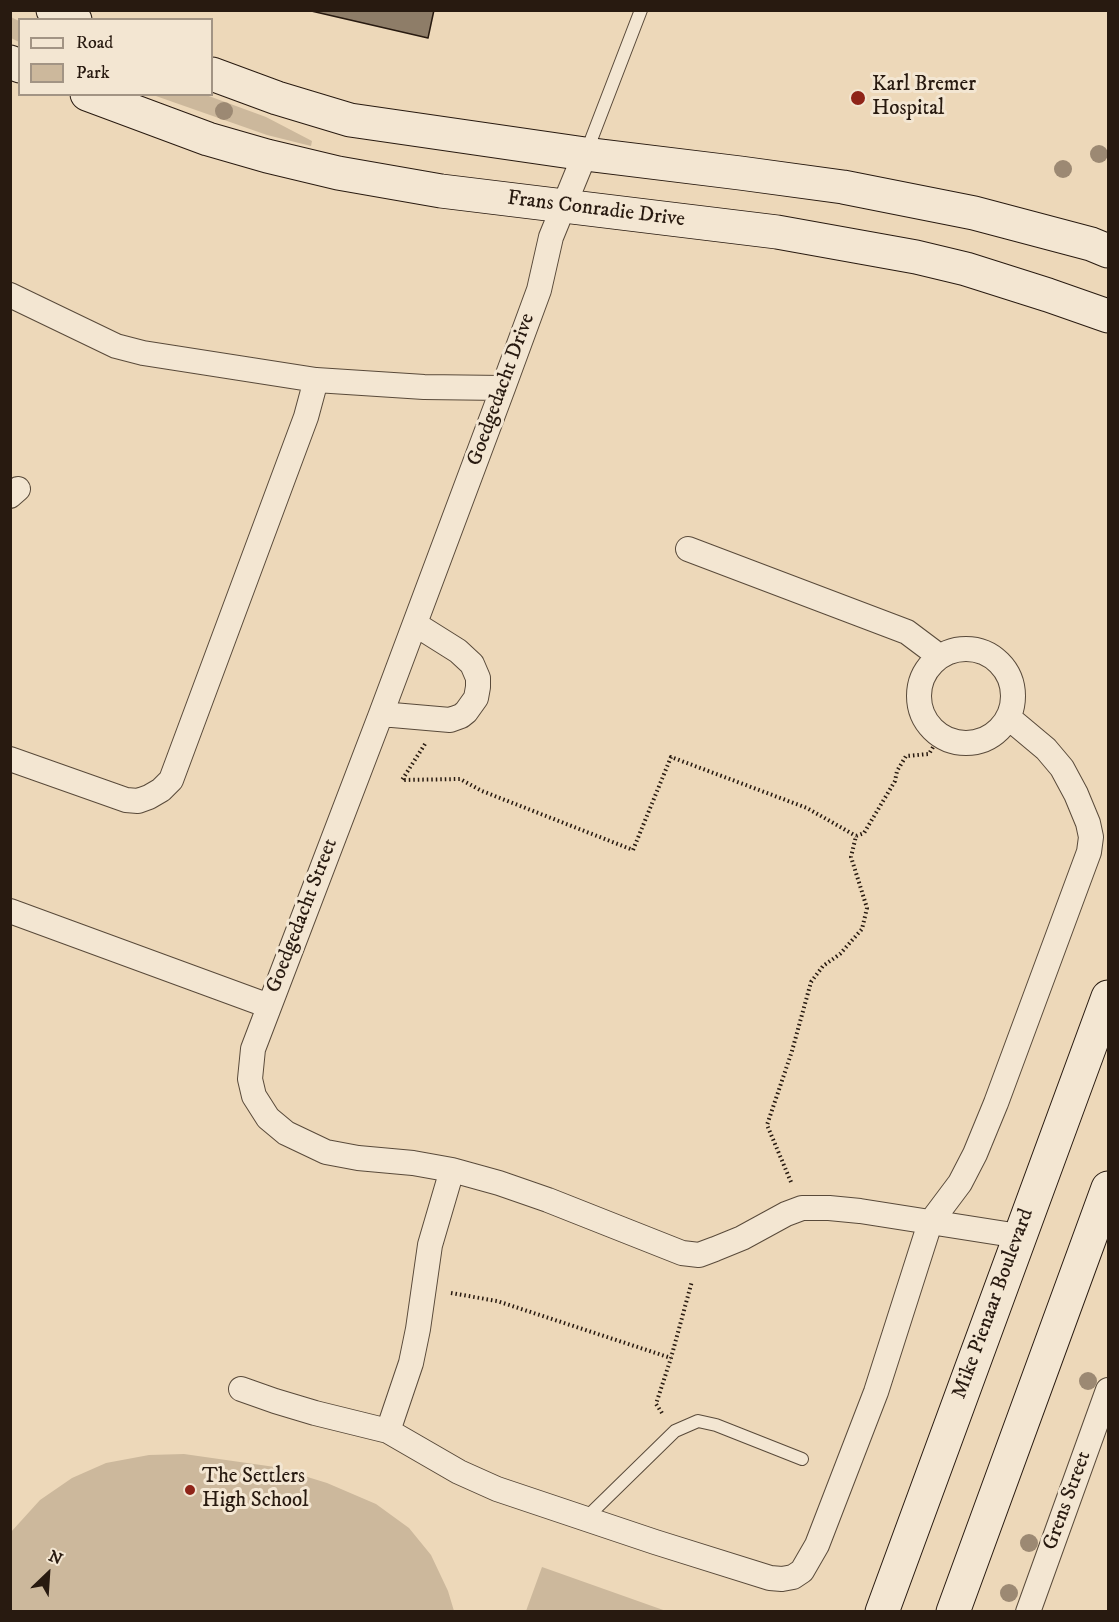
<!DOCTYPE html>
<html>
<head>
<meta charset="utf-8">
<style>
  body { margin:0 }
  #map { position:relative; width:1119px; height:1622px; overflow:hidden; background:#edd8b9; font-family:"IM FELL DW Pica",serif }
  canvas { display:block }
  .frame { position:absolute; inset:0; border:12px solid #281a10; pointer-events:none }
  .legend { position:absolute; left:18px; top:18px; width:195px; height:78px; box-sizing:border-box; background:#f3e6d2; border:2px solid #a29484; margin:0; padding:8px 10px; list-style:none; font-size:18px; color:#281a10 }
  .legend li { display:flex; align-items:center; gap:12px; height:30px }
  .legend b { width:30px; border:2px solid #a29484 }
  .north { position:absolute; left:18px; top:1544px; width:60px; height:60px; -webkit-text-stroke:4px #f3e6d2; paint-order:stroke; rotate:25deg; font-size:16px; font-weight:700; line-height:24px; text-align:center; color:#281a10 }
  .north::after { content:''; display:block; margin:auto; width:21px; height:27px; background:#281a10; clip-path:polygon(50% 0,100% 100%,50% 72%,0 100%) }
</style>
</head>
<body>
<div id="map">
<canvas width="1119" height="1622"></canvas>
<div class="frame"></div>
<ul class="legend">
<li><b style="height:8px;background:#f3e6d2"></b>Road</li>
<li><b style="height:16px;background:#ccb89c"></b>Park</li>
</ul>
<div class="north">N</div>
</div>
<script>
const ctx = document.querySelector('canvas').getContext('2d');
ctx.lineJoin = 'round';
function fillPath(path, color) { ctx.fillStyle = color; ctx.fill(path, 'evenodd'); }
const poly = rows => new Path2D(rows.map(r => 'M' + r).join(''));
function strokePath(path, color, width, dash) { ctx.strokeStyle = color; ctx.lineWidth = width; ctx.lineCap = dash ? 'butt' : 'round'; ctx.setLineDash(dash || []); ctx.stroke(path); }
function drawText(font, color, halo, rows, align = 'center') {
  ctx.font = font + ' "IM FELL DW Pica",serif'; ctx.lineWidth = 6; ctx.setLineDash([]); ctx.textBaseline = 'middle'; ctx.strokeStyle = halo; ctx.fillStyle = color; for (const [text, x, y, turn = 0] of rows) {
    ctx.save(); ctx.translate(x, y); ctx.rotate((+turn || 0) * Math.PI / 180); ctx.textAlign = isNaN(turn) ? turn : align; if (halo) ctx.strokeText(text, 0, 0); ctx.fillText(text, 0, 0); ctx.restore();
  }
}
const green = poly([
  [11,17,19,21,19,42,11,38],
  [153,95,206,95,266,117,312,141,311,146,267,135],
  [184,1454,275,1467,327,1483,376,1504,409,1528,431,1555,448,1591,454,1611,11,1611,11,1532,40,1500,72,1478,106,1463,149,1455],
  [542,1567,666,1611,526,1611]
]);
const building = poly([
  [307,10,434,10,428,38,307,10]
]);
const path = poly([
  [425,744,402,780,460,779,482,791,633,850,671,757,807,808,856,836],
  [791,1182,767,1125,792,1051,811,982,823,966,840,954,862,929,867,908,851,857,856,836,864,833,895,781,897,771,906,756,929,754,940,735],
  [451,1293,497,1301,671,1358],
  [662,1413,656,1404,671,1358,692,1281]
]);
const lane = poly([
  [586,153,641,10],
  [586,1518,675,1431,698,1421,716,1425,802,1459]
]);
const street = poly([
  [585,154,551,237,539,290,503,388,381,714,253,1049,250,1079,254,1096,268,1118,286,1133,326,1152,358,1158,413,1163,452,1170,499,1183,548,1200,682,1253,699,1255,715,1249,742,1238,786,1214,802,1208,829,1208,860,1211,1019,1236],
  [10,295,116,346,143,353,316,380,424,387,503,388],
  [10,496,18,489],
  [688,549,907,632,939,656],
  '919 696a47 47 0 1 1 94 0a47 47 0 1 1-94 0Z',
  [381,714,450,720,461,716,466,712,476,698,478,687,478,678,472,664,458,651,415,624],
  [10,759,126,800,138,801,149,797,161,790,171,780,306,417,316,380],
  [10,911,269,1006],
  [241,1389,275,1401,315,1413,388,1431,459,1472,497,1489,655,1542,770,1578,782,1579,793,1577,802,1571,817,1545,876,1392,930,1223,960,1183,975,1154,996,1103,1089,852,1091,837,1088,823,1076,794,1062,768,1046,749,1009,718],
  [388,1431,411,1363,418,1329,430,1245,452,1170],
  [1028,1612,1108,1390]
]);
const secondary = poly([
  [53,10,75,20],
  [10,62,20,66],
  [212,74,277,98,350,120,585,154,740,173,843,187,974,213,1091,244,1108,251],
  [87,94,208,139,267,156,338,173,441,191,777,232,916,257,966,269,1048,295,1108,316],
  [882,1612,1108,997],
  [953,1612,1108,1188]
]);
const trees = [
  [224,111],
  [1099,154],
  [1063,169],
  [1088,1381],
  [1029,1543],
  [1009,1593]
];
const markers = [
  [858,98,8,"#8f2418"],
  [190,1490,6,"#8f2418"]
];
const poiNames = [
  ["Karl Bremer",872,86],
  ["Hospital",872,110],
  ["The Settlers",202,1478],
  ["High School",202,1502]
];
const streetNames = [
  ["Frans Conradie Drive",596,210,7],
  ["Goedgedacht Drive",502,390,-70],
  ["Goedgedacht Street",303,916,-69],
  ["Mike Pienaar Boulevard",994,1304,-70],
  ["Grens Street",1068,1501,-70]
];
fillPath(green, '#ccb89c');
fillPath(building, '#8e7d68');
strokePath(building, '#281a10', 1.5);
strokePath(lane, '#594a3a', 14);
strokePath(street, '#594a3a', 26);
strokePath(secondary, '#281a10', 35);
strokePath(path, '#281a10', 4, [1.5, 3]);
strokePath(lane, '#f3e6d2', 12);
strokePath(street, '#f3e6d2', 24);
strokePath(secondary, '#f3e6d2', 33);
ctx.fillStyle = '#9c8973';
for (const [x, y] of trees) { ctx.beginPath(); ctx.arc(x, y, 9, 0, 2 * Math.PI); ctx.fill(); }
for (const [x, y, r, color] of markers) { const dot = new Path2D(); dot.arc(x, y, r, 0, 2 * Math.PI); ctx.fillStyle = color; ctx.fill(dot); strokePath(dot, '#f3e6d2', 2); }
drawText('21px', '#281a10', '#f3e6d2', poiNames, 'left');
drawText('21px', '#281a10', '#f3e6d2', streetNames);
</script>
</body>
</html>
